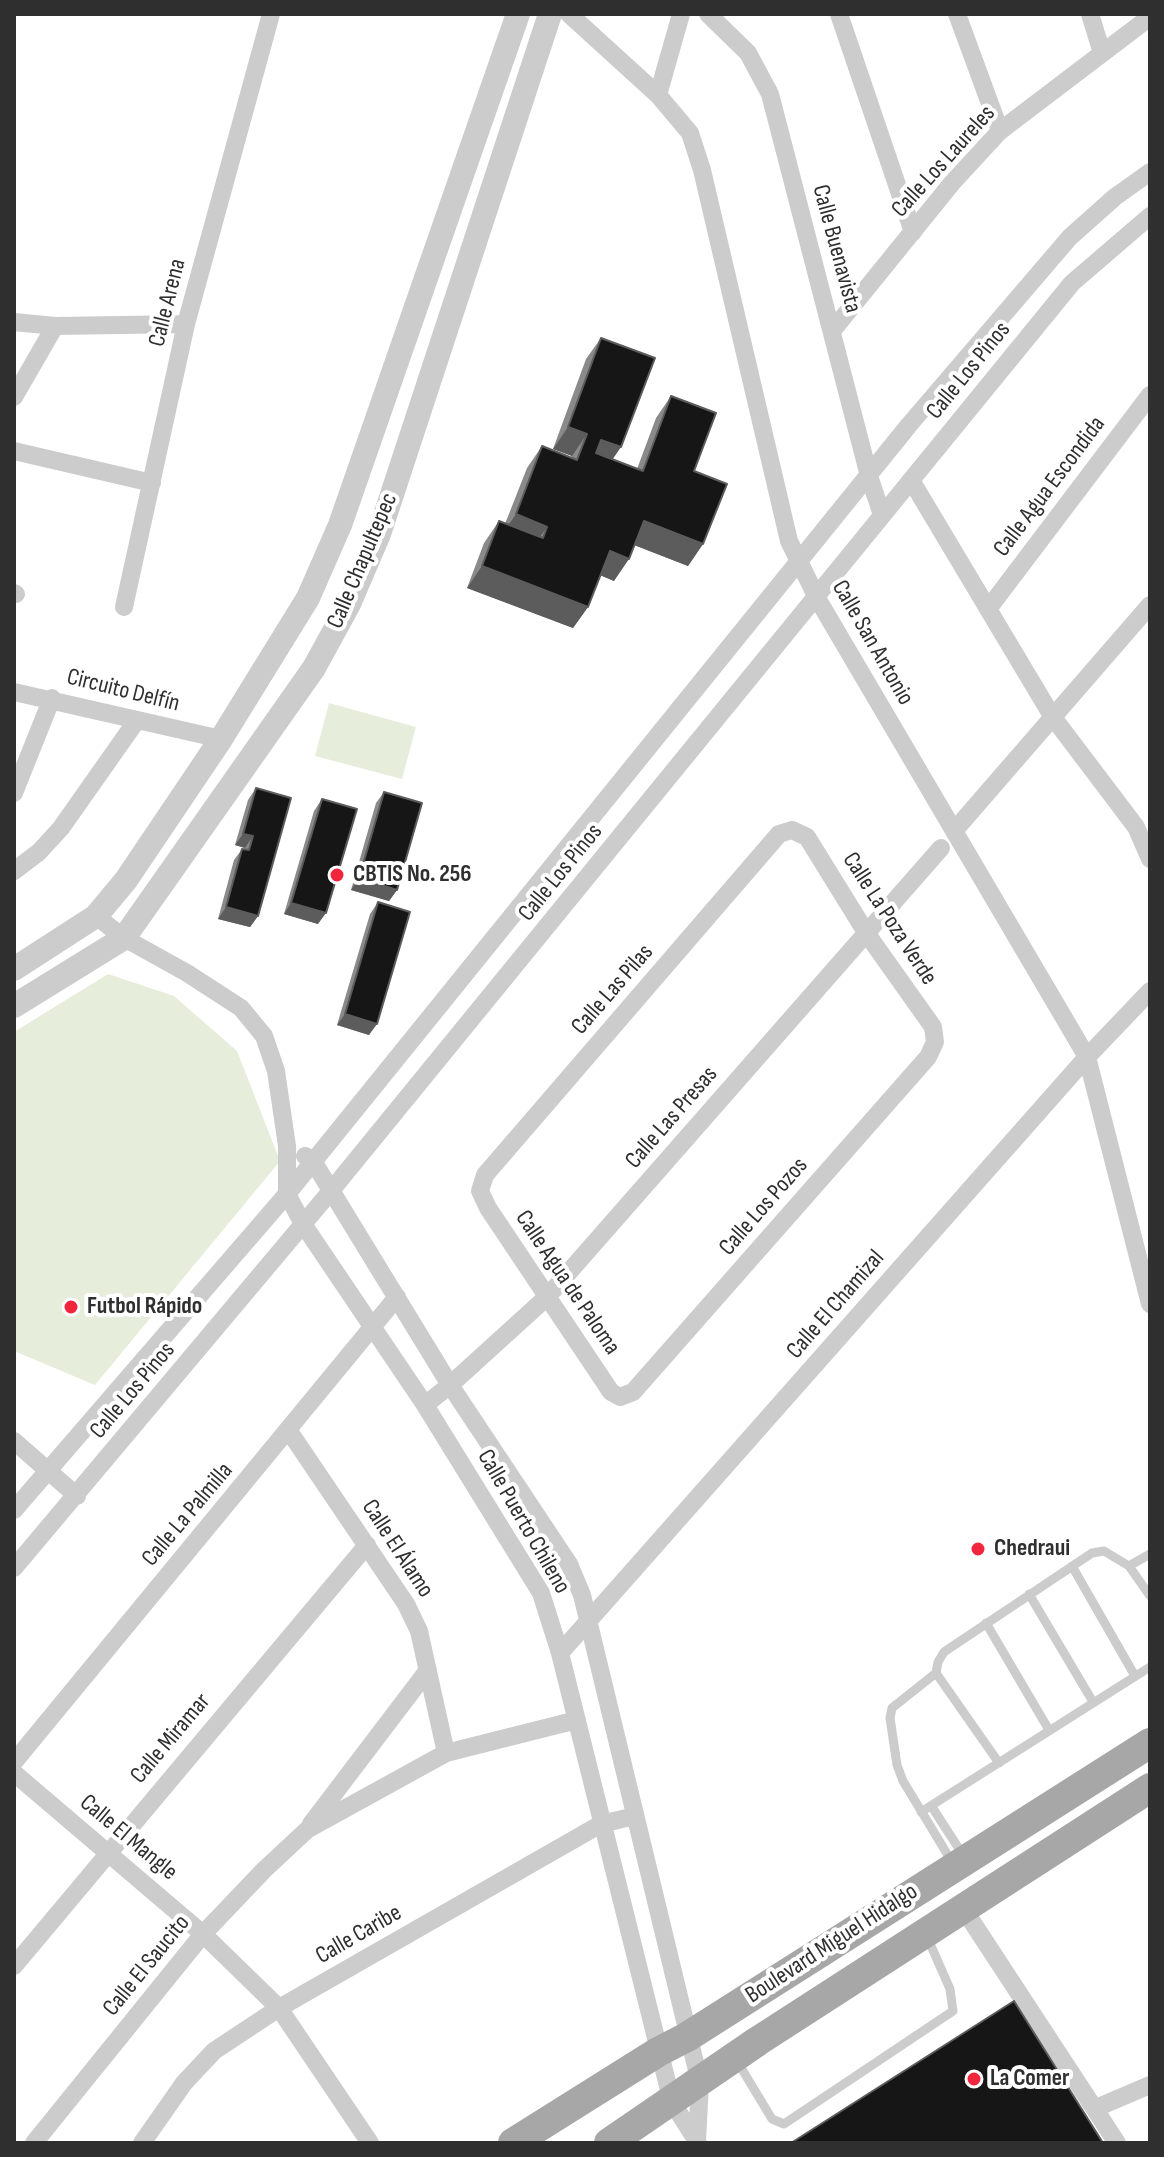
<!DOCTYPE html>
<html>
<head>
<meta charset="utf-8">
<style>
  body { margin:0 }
  #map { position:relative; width:1164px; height:2157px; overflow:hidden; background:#fff; font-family:"Sofia Sans Condensed",sans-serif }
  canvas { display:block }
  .frame { position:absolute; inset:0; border:16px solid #2f2f2f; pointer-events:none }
</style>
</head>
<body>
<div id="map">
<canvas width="1164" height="2157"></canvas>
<div class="frame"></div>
</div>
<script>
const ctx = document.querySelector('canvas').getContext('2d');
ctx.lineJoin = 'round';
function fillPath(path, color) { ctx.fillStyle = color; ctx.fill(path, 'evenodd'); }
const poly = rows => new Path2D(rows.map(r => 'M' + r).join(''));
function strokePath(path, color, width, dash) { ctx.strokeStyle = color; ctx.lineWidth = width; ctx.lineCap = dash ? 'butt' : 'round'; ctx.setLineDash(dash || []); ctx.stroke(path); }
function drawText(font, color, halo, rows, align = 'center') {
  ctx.font = font + ' "Sofia Sans Condensed",sans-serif'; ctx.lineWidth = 8; ctx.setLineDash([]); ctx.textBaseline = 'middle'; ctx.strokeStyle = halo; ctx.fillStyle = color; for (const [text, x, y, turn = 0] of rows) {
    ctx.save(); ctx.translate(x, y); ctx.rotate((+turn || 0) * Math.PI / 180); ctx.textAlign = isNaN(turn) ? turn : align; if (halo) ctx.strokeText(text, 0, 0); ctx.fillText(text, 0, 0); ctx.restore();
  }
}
const green = poly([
  [329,703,416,727,402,779,315,756],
  [108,974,174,996,237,1051,280,1161,95,1385,14,1351,14,1032]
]);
const service = poly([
  [1072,1566,1135,1676],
  [1129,1566,1150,1554],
  [1029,1594,1093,1702],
  [986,1623,1049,1730],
  [936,1673,999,1763],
  [932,1807,963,1855],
  [921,1812,1150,1667],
  [952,1862,903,1781,897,1765,890,1718,892,1708,936,1673,938,1662,944,1652,1092,1553,1104,1551,1129,1566,1150,1596],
  [737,2061,772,2119,784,2124,953,2011,950,1989,928,1939]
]);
const minor = poly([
  [569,14,658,95,690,133,702,170,789,541,817,598,1087,1057,1150,1304],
  [708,14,748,53,770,94,869,476,882,515],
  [839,14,913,232],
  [957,14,1000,131],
  [1090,14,1102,53],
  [658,95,681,14],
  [14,322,55,326,186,324],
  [832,331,952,183,1000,131,1150,17],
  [14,397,55,326],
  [14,451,152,483],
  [911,480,1052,716,1136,827,1150,859],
  [14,593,16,594],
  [124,607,186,324,271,14],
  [988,609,1150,395],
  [14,692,221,739],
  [14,793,52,698],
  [792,830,807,837,867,934,933,1027,935,1042,928,1057,633,1392,620,1397,611,1392,488,1208,480,1191,485,1175,779,834,792,830],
  [954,831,1150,605],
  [14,871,39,852,61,828,137,720],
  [96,916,124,938,187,973,241,1008,264,1036,276,1071,287,1146,287,1194,303,1224,425,1405,541,1593,560,1653,672,2102,698,2143],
  [305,1156,313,1161,450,1385,569,1564,582,1595,700,2083,697,2141],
  [425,1405,450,1385,547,1297,941,848],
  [289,1431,406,1604,419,1631,446,1753],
  [14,1441,77,1496],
  [14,1510,287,1194,909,425,1070,237,1115,197,1150,172],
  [14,1568,330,1192,1072,283,1150,216],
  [560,1653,1087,1057,1150,991],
  [14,1762,397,1297],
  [14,1773,203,1934,279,2008,370,2143],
  [311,1824,428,1670],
  [963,1908,1117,2143],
  [14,1966,367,1545],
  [1096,2108,1150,2085],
  [34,2143,203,1934,264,1870,308,1829,446,1753,577,1720],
  [142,2143,184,2083,214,2051,279,2008,601,1824,635,1816]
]);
const tertiary = poly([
  [14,969,96,916,126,880,221,739,308,598,340,525,518,14],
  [14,1006,124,938,314,668,349,604,379,534,550,14]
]);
const primary = poly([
  [513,2143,658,2052,687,2037,1150,1743],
  [609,2143,758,2041,1150,1788]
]);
const wall = poly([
  [601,338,612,460,637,469,656,418,671,396,694,471,703,544,688,566,634,545,614,581,600,575,588,607,573,628,467,588,484,543,499,521,505,524,527,468,542,446,571,457,572,456,553,449,586,359],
  [256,788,258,916,250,927,218,919,234,860,242,849,244,849,245,848,235,845,248,800],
  [384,792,397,890,389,901,351,890,376,803],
  [322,799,318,924,284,914,314,811],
  [378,902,369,1035,337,1025,370,914]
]);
const shadedWall = poly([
  [568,427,587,434,572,456,553,449],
  [601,440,621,447,606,469,586,461],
  [516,514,547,527,532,548,501,536],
  [644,521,703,544,688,566,629,543],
  [610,551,629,559,614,581,595,573],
  [482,566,588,607,573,628,467,588],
  [243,834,253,836,245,848,235,845],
  [359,878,397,890,389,901,351,890],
  [291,903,326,913,318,924,284,914],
  [226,907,258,916,250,927,218,919],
  [345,1014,377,1024,369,1035,337,1025]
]);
const building = poly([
  [601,338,655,358,621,447,601,440,596,453,643,471,671,396,716,413,694,471,727,484,703,544,644,521,629,559,610,551,588,607,482,566,499,521,543,538,547,527,516,514,542,446,577,460,587,434,568,427,601,338],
  [256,788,291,798,258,916,226,907,242,849,249,850,253,836,243,834,256,788],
  [384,792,422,803,397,890,359,878,384,792],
  [322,799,357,809,326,913,291,903,322,799],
  [378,902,410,912,377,1024,345,1014,378,902],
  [1014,2001,1103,2143,791,2143,1014,2001]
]);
const markers = [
  [337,875,8,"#f1263d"],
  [71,1307,8,"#f1263d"],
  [978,1549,8,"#f1263d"],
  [974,2079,8,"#f1263d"]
];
const streetNames = [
  ["Calle Los Laureles",944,162,-48],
  ["Calle Buenavista",836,249,75],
  ["Calle Arena",168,303,-76],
  ["Calle Los Pinos",969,371,-51],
  ["Calle Agua Escondida",1050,487,-53],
  ["Calle Chapultepec",363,561,-67],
  ["Calle San Antonio",872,643,60],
  ["Circuito Delfín",123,691,14],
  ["Calle Los Pinos",561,873,-51],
  ["Calle La Poza Verde",889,919,57],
  ["Calle Las Pilas",613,990,-49],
  ["Calle Las Presas",672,1118,-49],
  ["Calle Los Pozos",764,1207,-49],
  ["Calle Agua de Paloma",567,1283,56],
  ["Calle El Chamizal",836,1305,-49],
  ["Calle Los Pinos",133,1391,-50],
  ["Calle La Palmilla",188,1515,-50],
  ["Calle Puerto Chileno",523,1522,60],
  ["Calle El Álamo",397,1549,57],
  ["Calle Miramar",171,1739,-50],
  ["Calle El Mangle",128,1838,40],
  ["Calle Caribe",359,1935,-30],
  ["Boulevard Miguel Hidalgo",832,1944,-33],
  ["Calle El Saucito",147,1966,-51]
];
const poiNames = [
  ["CBTIS No. 256",353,875],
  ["Futbol Rápido",87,1307],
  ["Chedraui",994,1549],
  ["La Comer",990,2079]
];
fillPath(green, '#e6eddb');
strokePath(service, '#ccc', 9);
strokePath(minor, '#ccc', 18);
strokePath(tertiary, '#ccc', 24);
strokePath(primary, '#a7a7a7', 30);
fillPath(wall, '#8a8a8a');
fillPath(shadedWall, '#5c5c5c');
fillPath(building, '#161616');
strokePath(building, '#5c5c5c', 2);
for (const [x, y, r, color] of markers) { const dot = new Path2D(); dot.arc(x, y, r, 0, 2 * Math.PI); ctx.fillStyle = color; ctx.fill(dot); strokePath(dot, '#fff', 3); }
drawText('24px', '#2f2f2f', '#fff', streetNames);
drawText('bold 24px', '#2f2f2f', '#fff', poiNames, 'left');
</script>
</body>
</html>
